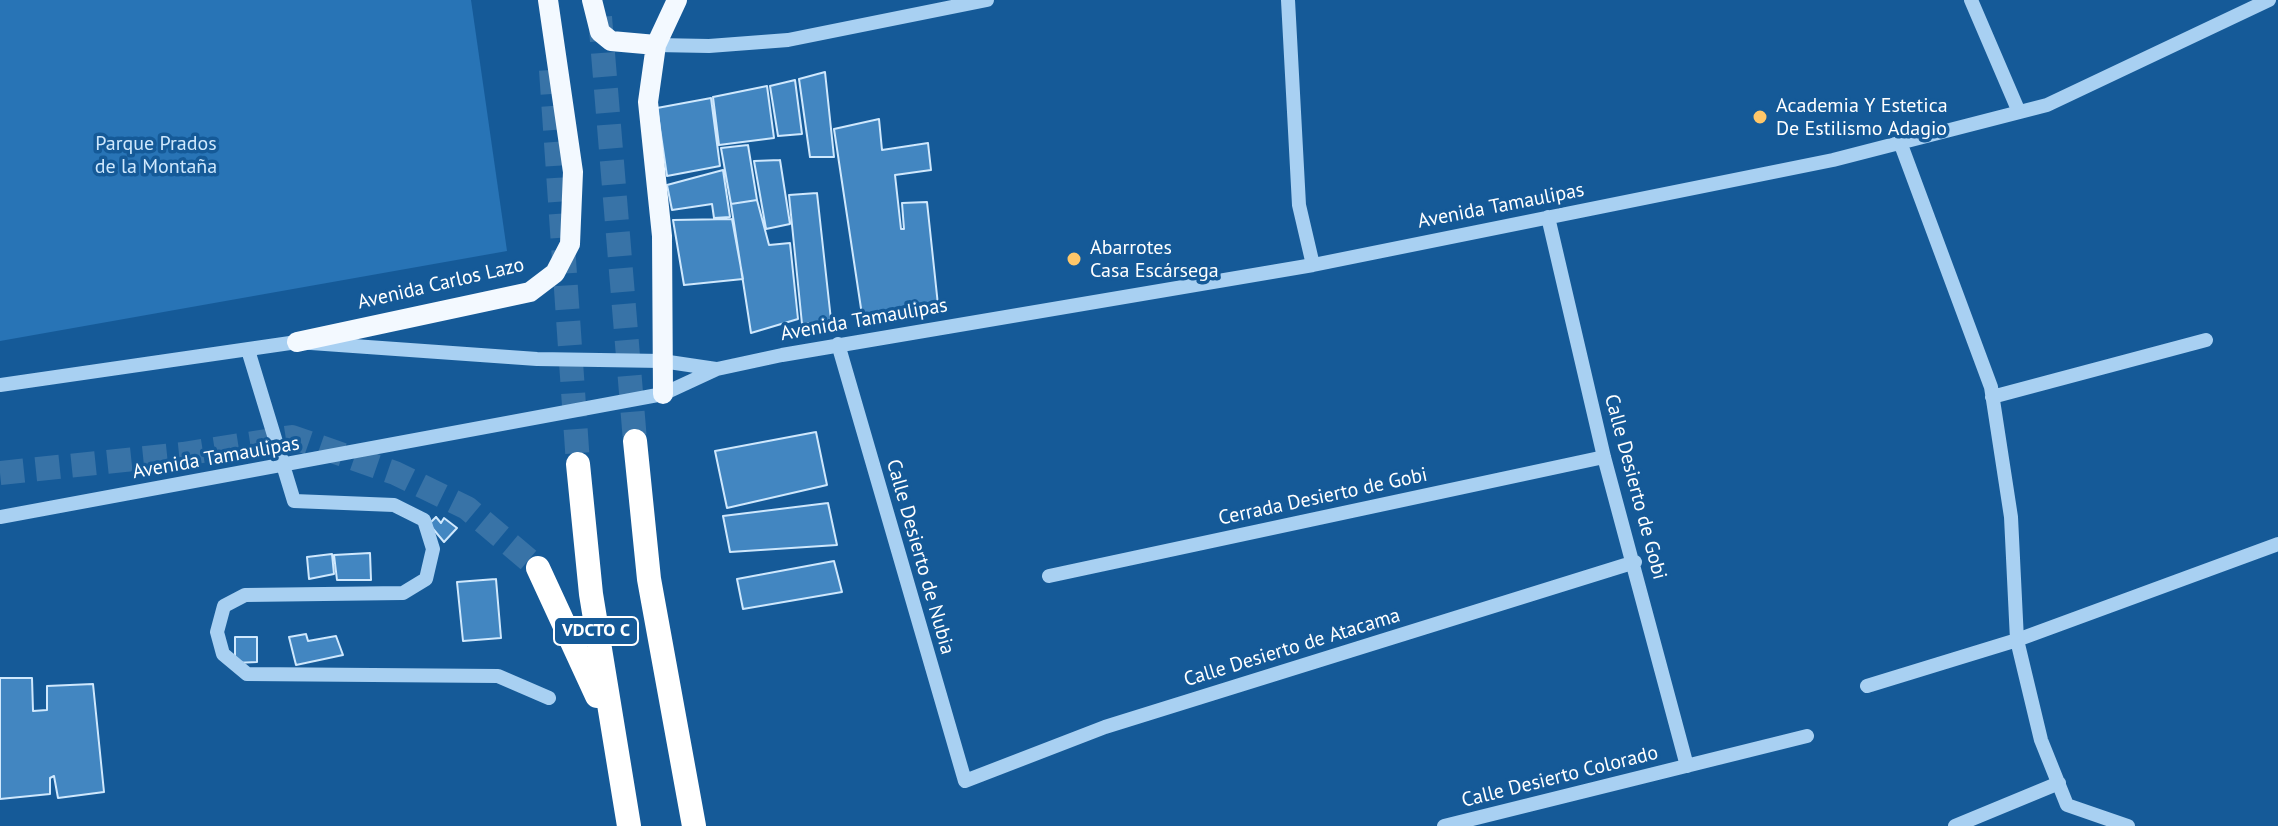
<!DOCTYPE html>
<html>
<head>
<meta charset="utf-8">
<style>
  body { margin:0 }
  canvas { display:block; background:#155a98 }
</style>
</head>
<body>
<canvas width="2278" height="826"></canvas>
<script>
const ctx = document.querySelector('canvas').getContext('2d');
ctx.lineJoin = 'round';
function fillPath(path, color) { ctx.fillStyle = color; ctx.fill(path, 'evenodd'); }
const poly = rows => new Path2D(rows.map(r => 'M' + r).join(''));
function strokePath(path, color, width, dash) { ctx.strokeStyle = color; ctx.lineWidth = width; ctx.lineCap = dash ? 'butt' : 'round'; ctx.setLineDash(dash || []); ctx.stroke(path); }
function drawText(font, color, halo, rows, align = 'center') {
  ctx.font = font + ' "PT Sans",sans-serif'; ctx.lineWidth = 7; ctx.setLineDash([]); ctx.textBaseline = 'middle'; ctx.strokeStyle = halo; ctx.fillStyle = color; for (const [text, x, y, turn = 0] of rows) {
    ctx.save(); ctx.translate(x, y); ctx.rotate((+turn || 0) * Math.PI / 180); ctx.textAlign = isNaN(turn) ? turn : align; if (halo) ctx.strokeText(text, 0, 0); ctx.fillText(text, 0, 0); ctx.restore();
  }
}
const green = poly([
  [0,0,471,0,507,251,0,341]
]);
const building = poly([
  [825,72,834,157,810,157,799,79,825,72],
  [795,80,802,134,778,136,770,86,795,80],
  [767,86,774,138,719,145,713,97,767,86],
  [711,98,720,166,667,176,657,108,711,98],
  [879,119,882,150,928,143,931,170,895,175,901,229,904,229,902,203,927,202,938,305,862,315,834,129,879,119],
  [748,145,757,200,731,204,721,148,748,145],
  [780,160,790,224,766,229,754,161,780,160],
  [723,170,730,217,714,218,712,204,672,210,667,185,723,170],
  [817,193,831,320,802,324,789,195,817,193],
  [757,200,769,245,790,243,798,319,751,333,731,204,757,200],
  [732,219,743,279,684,285,673,220,732,219],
  [816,432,827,485,727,508,715,451,816,432],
  [828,503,837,545,730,552,723,516,828,503],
  [436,517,441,523,444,518,457,528,444,542,429,524,436,517],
  [370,553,371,580,337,580,334,555,370,553],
  [332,554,334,574,309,579,307,557,332,554],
  [834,561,842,592,743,609,737,579,834,561],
  [496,579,501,638,463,641,457,582,496,579],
  [306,634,308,641,336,636,343,655,296,665,289,637,306,634],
  [235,637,257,637,257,662,235,663,235,637],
  [0,678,32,678,33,711,47,710,47,686,93,684,104,792,58,798,54,776,50,778,50,794,0,799,0,678]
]);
const highwayTunnel = poly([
  [600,17,635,441],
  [551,70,578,464],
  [0,473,183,454,292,437,395,473,467,508,538,568]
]);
const minor = poly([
  [1288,0,1299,205,1313,265],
  [1971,0,2019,112],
  [656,45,709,46,788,40,987,0],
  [1900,142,1991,387,2011,517,2017,640,2041,740,2067,805,2128,826],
  [1548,217,1604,457,1687,766],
  [838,344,965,781,1105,727,1635,562],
  [248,350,294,501,394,505,424,520,433,549,426,579,403,593,245,595,224,606,217,632,223,654,247,674,498,676,549,698],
  [0,385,297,342,537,359,662,361,716,369],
  [1992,397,2206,340],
  [0,517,663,394,717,369,782,355,1313,265,1833,160,2047,105,2269,0],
  [1049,576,1604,457],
  [1867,686,2017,640,2278,544],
  [1444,826,1807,736],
  [1955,826,2059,783]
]);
const major = poly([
  [592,0,600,32,611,41,656,45],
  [297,342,530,292,555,273,570,244,573,172,548,0],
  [663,394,662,236,648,102,656,45,677,0]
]);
const highway = poly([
  [635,441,649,579,694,826],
  [578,464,591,594,629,826],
  [538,568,597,696]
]);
const markers = [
  [1760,117,8,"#ffc769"],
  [1074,259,8,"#ffc769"]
];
const shields = [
  [596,631,84]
];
const shieldNames = [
  ["VDCTO C",596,631]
];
const poiNames = [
  ["Academia Y Estetica",1776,106],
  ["De Estilismo Adagio",1776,129],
  ["Abarrotes",1090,248],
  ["Casa Escársega",1090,271]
];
const parkNames = [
  ["Parque Prados",156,144],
  ["de la Montaña",156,167]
];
const streetNames = [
  ["Avenida Tamaulipas",1501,206,-11],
  ["Avenida Carlos Lazo",441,284,-13],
  ["Avenida Tamaulipas",864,320,-10],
  ["Avenida Tamaulipas",216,458,-10],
  ["Calle Desierto de Gobi",1635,487,75],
  ["Cerrada Desierto de Gobi",1323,497,-12],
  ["Calle Desierto de Nubia",920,557,74],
  ["Calle Desierto de Atacama",1292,648,-17],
  ["Calle Desierto Colorado",1560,777,-14]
];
fillPath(green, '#2874b6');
fillPath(building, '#4286c1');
strokePath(building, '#cfe8fd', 2);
strokePath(highwayTunnel, '#3873a7', 24, [24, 12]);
strokePath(minor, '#a8d0f2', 14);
strokePath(major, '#f3f9ff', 20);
strokePath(highway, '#fff', 24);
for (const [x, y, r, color] of markers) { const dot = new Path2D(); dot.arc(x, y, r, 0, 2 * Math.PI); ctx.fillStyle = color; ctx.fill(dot); strokePath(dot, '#155a98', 3); }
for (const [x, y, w] of shields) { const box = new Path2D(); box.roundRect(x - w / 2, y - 14, w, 28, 6); ctx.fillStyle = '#155a98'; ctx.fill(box); strokePath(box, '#fff', 2); }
drawText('bold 18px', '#fff', null, shieldNames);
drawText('20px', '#fff', '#155a98', poiNames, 'left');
drawText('20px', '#cfe8fd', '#155a98', parkNames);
drawText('20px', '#fff', '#155a98', streetNames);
</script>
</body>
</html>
